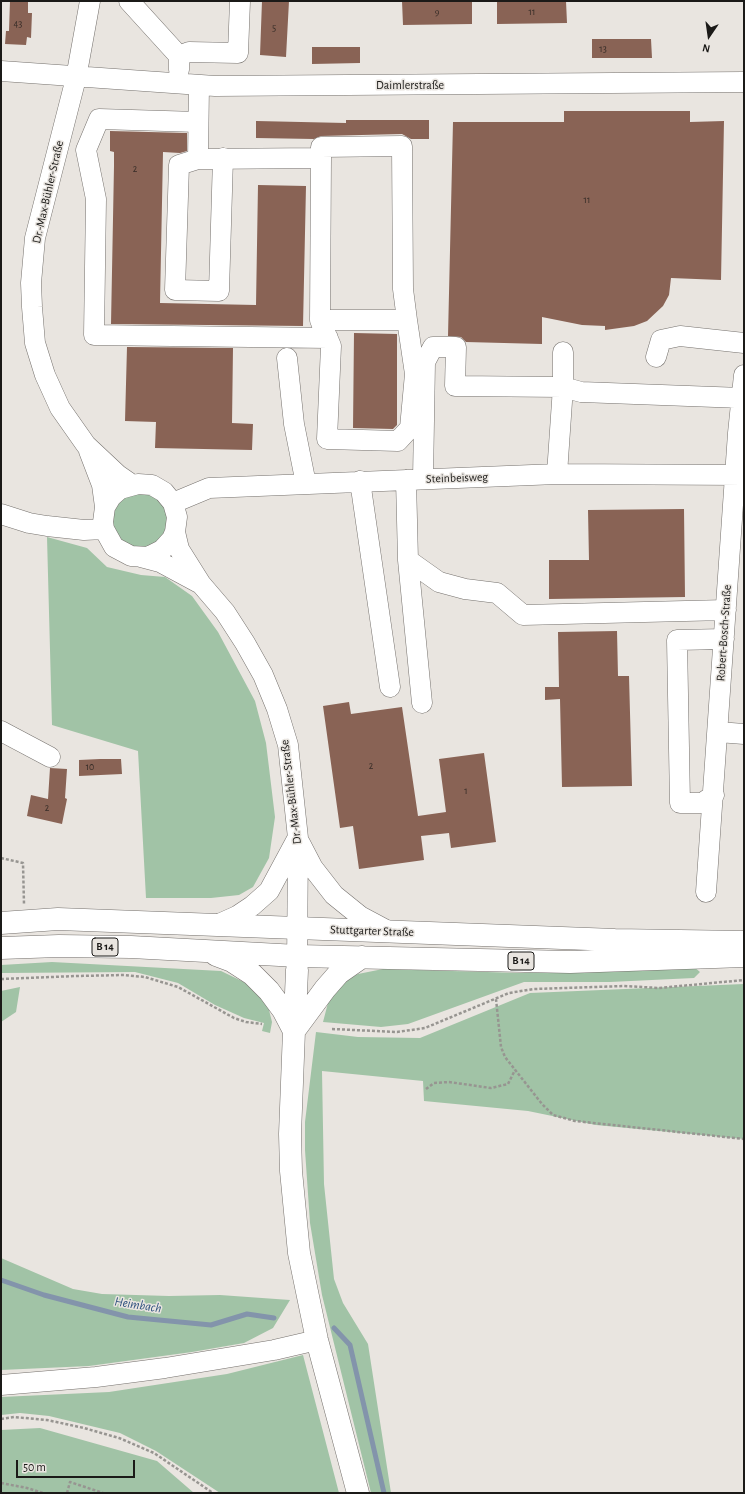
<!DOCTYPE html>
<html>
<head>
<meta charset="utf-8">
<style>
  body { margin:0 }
  #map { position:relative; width:745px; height:1494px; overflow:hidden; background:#e9e5e0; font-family:"Alegreya Sans",sans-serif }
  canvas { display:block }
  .frame { position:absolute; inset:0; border:2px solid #1b1a18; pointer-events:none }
  .north { position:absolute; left:689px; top:16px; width:40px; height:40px; -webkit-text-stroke:3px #e9e5e0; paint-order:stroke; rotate:193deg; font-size:11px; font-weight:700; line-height:16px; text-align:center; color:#1b1a18 }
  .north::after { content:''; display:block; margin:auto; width:14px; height:18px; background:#1b1a18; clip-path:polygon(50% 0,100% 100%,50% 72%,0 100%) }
  .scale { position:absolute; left:16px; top:1460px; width:119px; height:18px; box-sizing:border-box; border:2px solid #1b1a18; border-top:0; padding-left:5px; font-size:12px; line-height:14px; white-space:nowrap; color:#1b1a18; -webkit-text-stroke:3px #e9e5e0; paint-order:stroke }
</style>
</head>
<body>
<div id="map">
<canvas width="745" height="1494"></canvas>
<div class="frame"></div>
<div class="north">N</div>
<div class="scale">50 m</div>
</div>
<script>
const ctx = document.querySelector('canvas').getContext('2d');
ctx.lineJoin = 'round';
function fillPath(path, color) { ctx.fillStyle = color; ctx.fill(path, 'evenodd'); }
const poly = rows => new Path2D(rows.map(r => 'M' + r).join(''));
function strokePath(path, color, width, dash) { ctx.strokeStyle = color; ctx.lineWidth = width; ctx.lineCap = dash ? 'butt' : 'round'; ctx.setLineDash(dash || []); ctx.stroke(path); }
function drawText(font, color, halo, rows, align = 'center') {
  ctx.font = font + ' "Alegreya Sans",sans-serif'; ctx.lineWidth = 3; ctx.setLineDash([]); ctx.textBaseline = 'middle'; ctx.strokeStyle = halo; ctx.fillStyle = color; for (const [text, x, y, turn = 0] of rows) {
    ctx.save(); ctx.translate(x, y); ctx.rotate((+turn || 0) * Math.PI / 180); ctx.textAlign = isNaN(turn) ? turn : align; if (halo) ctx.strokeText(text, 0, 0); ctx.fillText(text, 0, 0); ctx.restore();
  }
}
const green = poly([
  [129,493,149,494,157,499,164,507,167,516,167,527,164,536,157,544,139,551,115,539,110,512],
  [47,537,87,548,107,567,141,575,165,577,192,596,218,632,255,701,266,743,275,817,269,858,253,887,239,895,211,898,146,898,138,751,52,725],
  [52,962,221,971,248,984,268,1006,272,1022,270,1033,262,1031,264,1023,244,1018,215,1005,178,983,135,972,1,973,1,965],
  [693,966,700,972,694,978,610,982,524,982,408,1024,381,1027,323,1022,329,999,344,981,358,974,383,969,521,973],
  [744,984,744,1139,596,1125,528,1111,424,1101,423,1081,322,1071,324,1184,334,1279,343,1303,368,1344,391,1493,371,1493,322,1295,310,1223,305,1150,305,1122,316,1032,358,1037,420,1038,530,993],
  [20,987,16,1012,1,1022,1,991],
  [1,1258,73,1289,102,1294,169,1296,220,1295,290,1300,273,1328,244,1343,192,1352,89,1366,1,1370],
  [303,1355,339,1493,220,1493,156,1451,120,1433,49,1416,20,1413,1,1415,1,1397,109,1392,227,1374],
  [40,1428,157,1461,194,1493,1,1493,1,1430]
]);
const stream = poly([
  [1,1280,44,1295,128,1317,211,1325,247,1314,274,1318],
  [334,1328,350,1345,384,1493]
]);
const building = poly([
  [10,1,28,1,28,13,32,13,31,38,27,37,26,45,5,44,6,31,9,31],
  [262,1,289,1,286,57,260,55],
  [402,1,472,1,472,24,403,25],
  [497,1,566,1,567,23,497,24],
  [592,39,651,39,652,58,592,58],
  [312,47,360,47,360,63,312,64],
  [564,111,690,111,690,122,724,121,721,280,671,278,669,295,663,306,647,321,634,326,605,330,605,326,582,325,542,317,542,344,466,342,461,337,448,336,453,122,564,122],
  [346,120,429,120,429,139,411,139,402,134,321,136,314,139,256,138,256,121,346,123],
  [110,131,187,133,187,151,180,153,163,152,160,303,256,305,258,185,306,186,303,326,111,324,114,166,114,152,110,151],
  [354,333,397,334,397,425,393,429,353,428],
  [127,347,233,348,232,423,253,424,252,450,155,448,156,422,125,421],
  [684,509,685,597,549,599,549,560,589,560,588,510],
  [617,631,618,676,629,676,632,786,562,787,560,699,545,700,545,687,559,687,558,632],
  [349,702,351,714,402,707,418,816,446,812,439,759,484,753,496,842,451,848,449,833,421,836,424,860,359,869,353,826,340,828,323,706],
  [100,759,121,759,122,774,79,776,79,760],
  [50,768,67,769,65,798,67,799,62,824,27,816,31,795,48,799]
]);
const path = poly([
  [1,858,23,863,24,904],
  [1,979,76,976,124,975,145,977,178,987,234,1018,246,1022,262,1024],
  [496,999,501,1047,505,1057,542,1104,553,1115,575,1121,744,1139],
  [332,1029,397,1032,425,1028,509,993,534,989,624,986,659,988,744,980],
  [426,1089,434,1083,449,1082,491,1088,508,1084,515,1070],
  [1,1419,14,1417,47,1420,84,1428,119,1438,154,1453,213,1493],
  [1,1483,27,1488,43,1493],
  [67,1493,70,1482,103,1493]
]);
const minor = poly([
  [90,1,76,78,35,238,31,283,32,307,35,343,45,375,60,408,86,445,118,475,131,484],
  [129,1,179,56,179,70],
  [179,56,189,52,238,53,240,1],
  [1,71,215,86,744,82],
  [199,85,198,159,321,158,320,320,331,346,327,439,398,441,410,428,415,374,407,320],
  [198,122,99,119,86,150,96,199,94,335,328,338],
  [198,159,179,165,175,290,219,291,223,158],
  [320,320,407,320,403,289,402,146,321,147,321,158],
  [656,357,661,340,680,336,744,343],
  [287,358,294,424,306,484],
  [89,451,102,485,105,507,103,522,104,529,114,547,131,556,148,557,162,550,172,539,175,532,177,517,173,503,164,492,152,485,138,484,120,489,111,497,105,507],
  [557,474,563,387,563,352],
  [423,479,425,362,433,347,456,347,455,386,563,387,581,392,742,398],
  [406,480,408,560,439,582,465,589,497,593,523,615,726,610],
  [360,481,390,687],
  [173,503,209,488,557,474,744,475],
  [1,514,29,523,47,526,84,530,104,529],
  [175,532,179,549,201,584,225,612,245,643,263,675,277,709,288,745,298,838,297,970],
  [141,557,160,562,199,583],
  [408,560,422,703],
  [1,731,50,757],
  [718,732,744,734],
  [714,795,702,803,680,803,677,640,724,639],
  [300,843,313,868,334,895,360,916,390,932],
  [706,892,738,433,744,375],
  [219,924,237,916,252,906,269,891,297,839],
  [1,1385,96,1377,165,1368,274,1350,317,1340]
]);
const major = poly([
  [1,923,58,919,615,940,744,942],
  [1,948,59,946,131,947,298,956,570,962,744,956],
  [216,955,232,961,252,974,269,991,283,1010,294,1031,290,1134,291,1171,299,1253,317,1340,358,1493],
  [295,1017,297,970],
  [294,1031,325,989,339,973,362,957]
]);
const numberNames = [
  ["9",437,12],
  ["11",532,12],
  ["43",18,24],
  ["5",274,28],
  ["13",603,49],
  ["2",135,169],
  ["11",587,200],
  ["2",371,766],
  ["10",90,767],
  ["1",466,791],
  ["2",47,808]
];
const shields = [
  [105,947,26],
  [521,961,26]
];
const shieldNames = [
  ["B 14",105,947],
  ["B 14",521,961]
];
const streetNames = [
  ["Daimlerstraße",410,85],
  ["Dr.-Max-Bühler-Straße",48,192,-77],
  ["Steinbeisweg",457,478,-2],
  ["Robert-Bosch-Straße",724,633,-86],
  ["Dr.-Max-Bühler-Straße",291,792,-97],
  ["Stuttgarter Straße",372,931,2]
];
const waterNames = [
  ["Heimbach",138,1305,9]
];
fillPath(green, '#a1c3a6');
strokePath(stream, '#8394ab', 5);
fillPath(building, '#896355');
strokePath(minor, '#75716d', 21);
strokePath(major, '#75716d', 23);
strokePath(path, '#979591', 2.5, [3, 2]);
strokePath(minor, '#fff', 20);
strokePath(major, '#fff', 22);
drawText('10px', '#362c27', null, numberNames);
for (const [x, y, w] of shields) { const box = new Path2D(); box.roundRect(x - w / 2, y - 9, w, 18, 3); ctx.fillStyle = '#e9e5e0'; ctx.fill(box); strokePath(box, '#1b1a18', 1); }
drawText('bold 11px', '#1b1a18', null, shieldNames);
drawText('12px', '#1b1a18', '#e9e5e0', streetNames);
drawText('italic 13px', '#2e517e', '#e9e5e0', waterNames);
</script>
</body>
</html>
